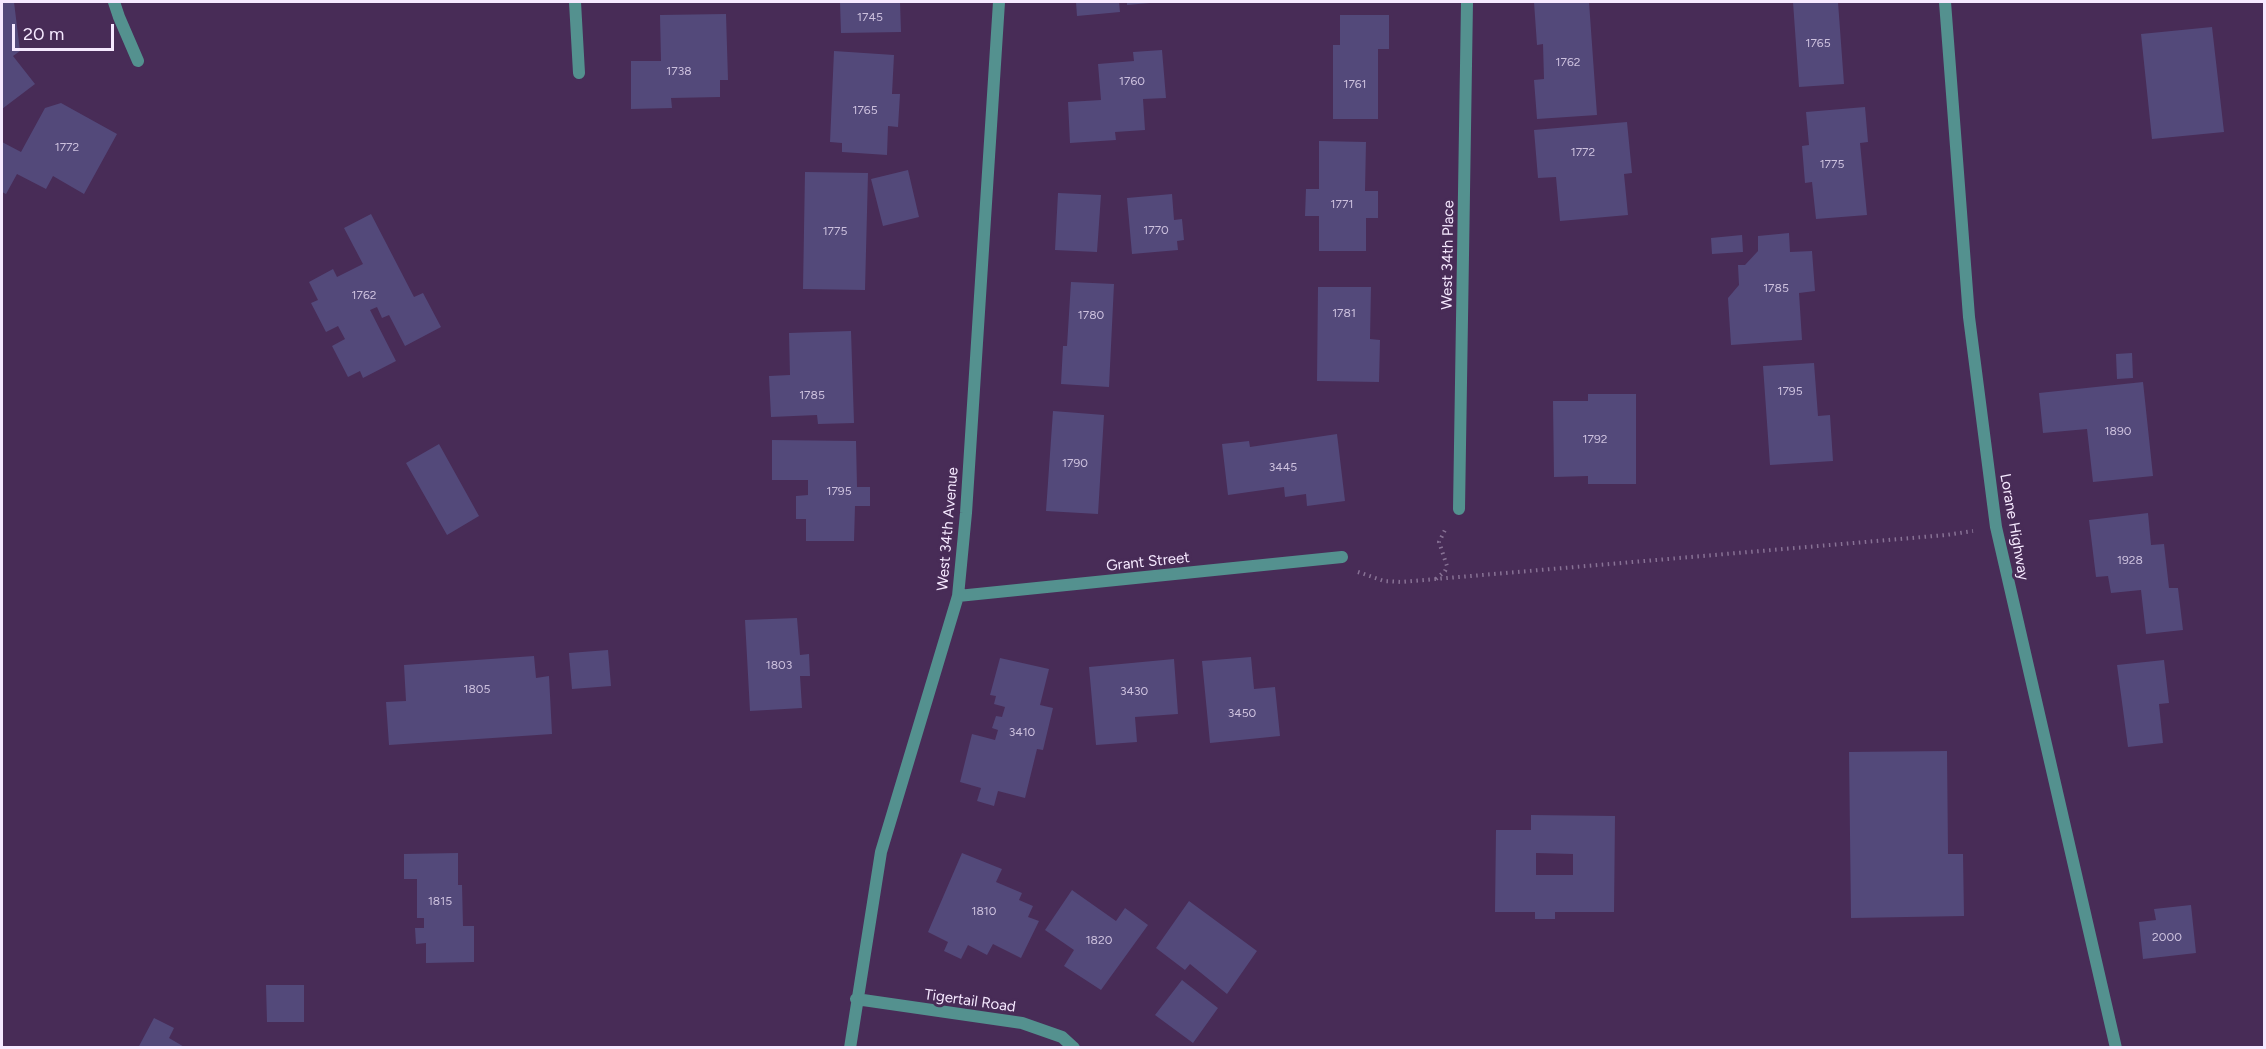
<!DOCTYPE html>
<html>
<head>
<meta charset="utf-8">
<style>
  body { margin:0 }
  #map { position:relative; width:2266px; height:1049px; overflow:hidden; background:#482c57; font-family:Figtree,sans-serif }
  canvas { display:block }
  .frame { position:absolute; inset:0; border:3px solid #f6e9ff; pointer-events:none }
  .scale { position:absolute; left:12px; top:24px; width:102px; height:27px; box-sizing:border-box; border:3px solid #f6e9ff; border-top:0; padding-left:8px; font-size:18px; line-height:21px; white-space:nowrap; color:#f6e9ff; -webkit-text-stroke:4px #482c57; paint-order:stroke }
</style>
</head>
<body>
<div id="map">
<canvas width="2266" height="1049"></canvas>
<div class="frame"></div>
<div class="scale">20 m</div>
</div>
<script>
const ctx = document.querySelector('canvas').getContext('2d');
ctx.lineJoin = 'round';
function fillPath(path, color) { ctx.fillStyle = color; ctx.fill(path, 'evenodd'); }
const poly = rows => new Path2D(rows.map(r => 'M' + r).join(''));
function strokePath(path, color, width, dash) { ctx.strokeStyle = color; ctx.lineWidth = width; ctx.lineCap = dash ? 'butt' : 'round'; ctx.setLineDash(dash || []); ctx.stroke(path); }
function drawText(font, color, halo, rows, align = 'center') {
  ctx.font = font + ' Figtree,sans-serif'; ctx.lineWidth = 6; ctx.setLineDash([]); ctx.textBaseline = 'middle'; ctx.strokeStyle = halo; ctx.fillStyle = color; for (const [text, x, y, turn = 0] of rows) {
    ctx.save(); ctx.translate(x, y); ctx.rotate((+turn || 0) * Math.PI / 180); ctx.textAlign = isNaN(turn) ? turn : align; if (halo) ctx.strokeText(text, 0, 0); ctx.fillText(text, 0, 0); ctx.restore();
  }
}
const building = poly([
  [2,2,14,2,20,51,13,56,35,84,2,109],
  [840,2,900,2,901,32,841,33],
  [1076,2,1119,2,1120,12,1077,16],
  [1127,2,1150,2,1150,3,1127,5],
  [1534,2,1589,2,1597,115,1537,119,1534,80,1544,79,1543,44,1537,45],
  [1793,2,1838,2,1844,84,1799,87],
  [726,14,728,80,720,80,720,97,671,98,672,108,631,109,631,61,661,61,660,15],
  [1340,15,1389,15,1389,49,1378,49,1378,119,1333,119,1333,45,1340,45],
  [2212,27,2224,132,2152,139,2141,34],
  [1162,50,1166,98,1143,99,1145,130,1115,132,1116,140,1070,143,1068,102,1101,100,1098,64,1134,61,1133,52],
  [834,51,894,55,892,94,900,94,898,127,888,126,887,155,842,152,842,143,830,142],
  [61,103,117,134,84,194,53,176,46,189,17,174,6,194,2,192,2,142,21,152,45,108],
  [1865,107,1868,142,1860,143,1867,215,1816,219,1812,182,1805,183,1802,146,1809,145,1806,112],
  [1627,122,1632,173,1624,174,1628,215,1560,221,1556,177,1538,178,1534,130],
  [1319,141,1366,142,1365,191,1378,191,1378,218,1366,218,1366,251,1319,251,1319,216,1305,216,1306,189,1319,189],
  [908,170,919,217,883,226,871,179],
  [805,172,868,173,865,290,803,289],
  [1058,193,1101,195,1097,252,1055,250],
  [1172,194,1174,220,1182,219,1184,240,1177,241,1178,250,1132,254,1127,198],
  [371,214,414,297,423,293,441,327,405,346,389,315,382,318,377,307,370,310,396,361,363,378,360,371,348,377,332,346,345,339,338,326,326,332,311,303,318,300,309,282,333,269,337,277,363,264,344,228],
  [1789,233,1790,252,1812,251,1815,291,1799,293,1802,340,1731,345,1728,298,1739,285,1738,265,1745,265,1758,251,1758,236],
  [1742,235,1743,252,1712,254,1711,238],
  [1071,282,1114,284,1109,387,1061,384,1063,346,1067,346],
  [1318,287,1371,287,1370,339,1380,340,1379,382,1317,381],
  [851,331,854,423,818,424,817,415,771,417,769,376,790,375,789,333],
  [2132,353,2133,378,2117,379,2116,354],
  [1814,363,1818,416,1830,415,1833,461,1770,465,1763,366],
  [2143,382,2153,476,2093,482,2087,429,2043,433,2039,393],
  [1588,394,1636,394,1636,484,1588,484,1588,476,1554,477,1553,401,1588,401],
  [1053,411,1104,415,1098,514,1046,511],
  [1337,434,1345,501,1307,506,1306,494,1285,497,1284,487,1228,495,1222,444,1249,441,1250,447],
  [772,440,856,441,857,487,870,487,870,506,855,506,854,541,806,541,806,519,796,519,796,496,808,495,808,480,772,480],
  [439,444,479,516,447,535,406,463],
  [2148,513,2151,545,2164,544,2169,588,2178,588,2183,630,2146,634,2141,590,2111,593,2108,576,2096,577,2089,520],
  [797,618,800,655,809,654,810,676,800,676,802,708,750,711,745,620],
  [608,650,611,686,572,689,569,653],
  [534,656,536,678,549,676,552,734,389,745,386,702,406,701,404,665],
  [1251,657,1254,689,1275,687,1280,736,1210,743,1202,661],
  [1000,658,1049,669,1040,705,1053,708,1043,750,1037,749,1025,798,998,791,994,806,977,801,981,788,960,782,972,734,995,740,998,730,992,728,996,716,1002,717,1005,707,994,704,996,696,990,695],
  [1174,659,1178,714,1135,717,1137,742,1096,745,1089,667],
  [2164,660,2169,703,2159,704,2163,743,2128,747,2117,665],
  [1947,751,1948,854,1963,854,1964,916,1851,918,1849,752],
  [1531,815,1615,816,1614,912,1555,912,1555,919,1535,919,1535,912,1495,912,1496,830,1531,830],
  [1536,853,1573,854,1573,875,1536,875],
  [458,853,458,885,462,885,463,926,474,926,474,962,426,963,426,943,416,944,415,928,424,928,424,918,417,918,417,879,404,879,404,854],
  [962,853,1002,869,996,882,1022,893,1019,900,1033,906,1028,917,1039,921,1021,958,993,944,987,955,968,945,961,959,944,951,948,942,928,932],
  [1072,890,1116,921,1125,908,1148,925,1101,990,1064,966,1074,950,1045,930],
  [1189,901,1257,951,1227,994,1190,964,1185,970,1156,948],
  [2191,905,2196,953,2143,959,2139,922,2156,920,2154,909],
  [1182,980,1218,1008,1193,1043,1155,1015],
  [266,985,304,985,304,1022,267,1022],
  [154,1018,174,1028,169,1038,186,1048,138,1048]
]);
const path = poly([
  [1358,572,1384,581,1401,582,1946,535,1973,531],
  [1436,579,1445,571,1447,566,1439,542,1446,528]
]);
const minor = poly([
  [114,2,119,17,138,61],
  [575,2,579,73],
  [1459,509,1467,2],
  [958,596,1342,557],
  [856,999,1022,1023,1062,1037,1074,1048],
  [850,1048,881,852,958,596,966,513,999,2]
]);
const tertiary = poly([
  [1945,2,1969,317,1996,527,2116,1048]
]);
const numberNames = [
  ["1745",870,17],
  ["1765",1818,43],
  ["1762",1568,62],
  ["1738",679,71],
  ["1760",1132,81],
  ["1761",1355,84],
  ["1765",865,110],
  ["1772",67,147],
  ["1772",1583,152],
  ["1775",1832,164],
  ["1771",1342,204],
  ["1770",1156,230],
  ["1775",835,231],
  ["1785",1776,288],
  ["1762",364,295],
  ["1781",1344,313],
  ["1780",1091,315],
  ["1795",1790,391],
  ["1785",812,395],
  ["1890",2118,431],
  ["1792",1595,439],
  ["1790",1075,463],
  ["3445",1283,467],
  ["1795",839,491],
  ["1928",2130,560],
  ["1803",779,665],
  ["1805",477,689],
  ["3430",1134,691],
  ["3450",1242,713],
  ["3410",1022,732],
  ["1815",440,901],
  ["1810",984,911],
  ["2000",2167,937],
  ["1820",1099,940]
];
const streetNames = [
  ["West 34th Place",1448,255,-89],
  ["Lorane Highway",2014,527,80],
  ["West 34th Avenue",948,529,-85],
  ["Grant Street",1148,562,-6],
  ["Tigertail Road",970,1001,8]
];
fillPath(building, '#53497a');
strokePath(path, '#887295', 4, [1.5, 4.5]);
strokePath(minor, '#54918f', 12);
strokePath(tertiary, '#54918f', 12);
drawText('12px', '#cdc1de', null, numberNames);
drawText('15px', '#f6e9ff', '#482c57', streetNames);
</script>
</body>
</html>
